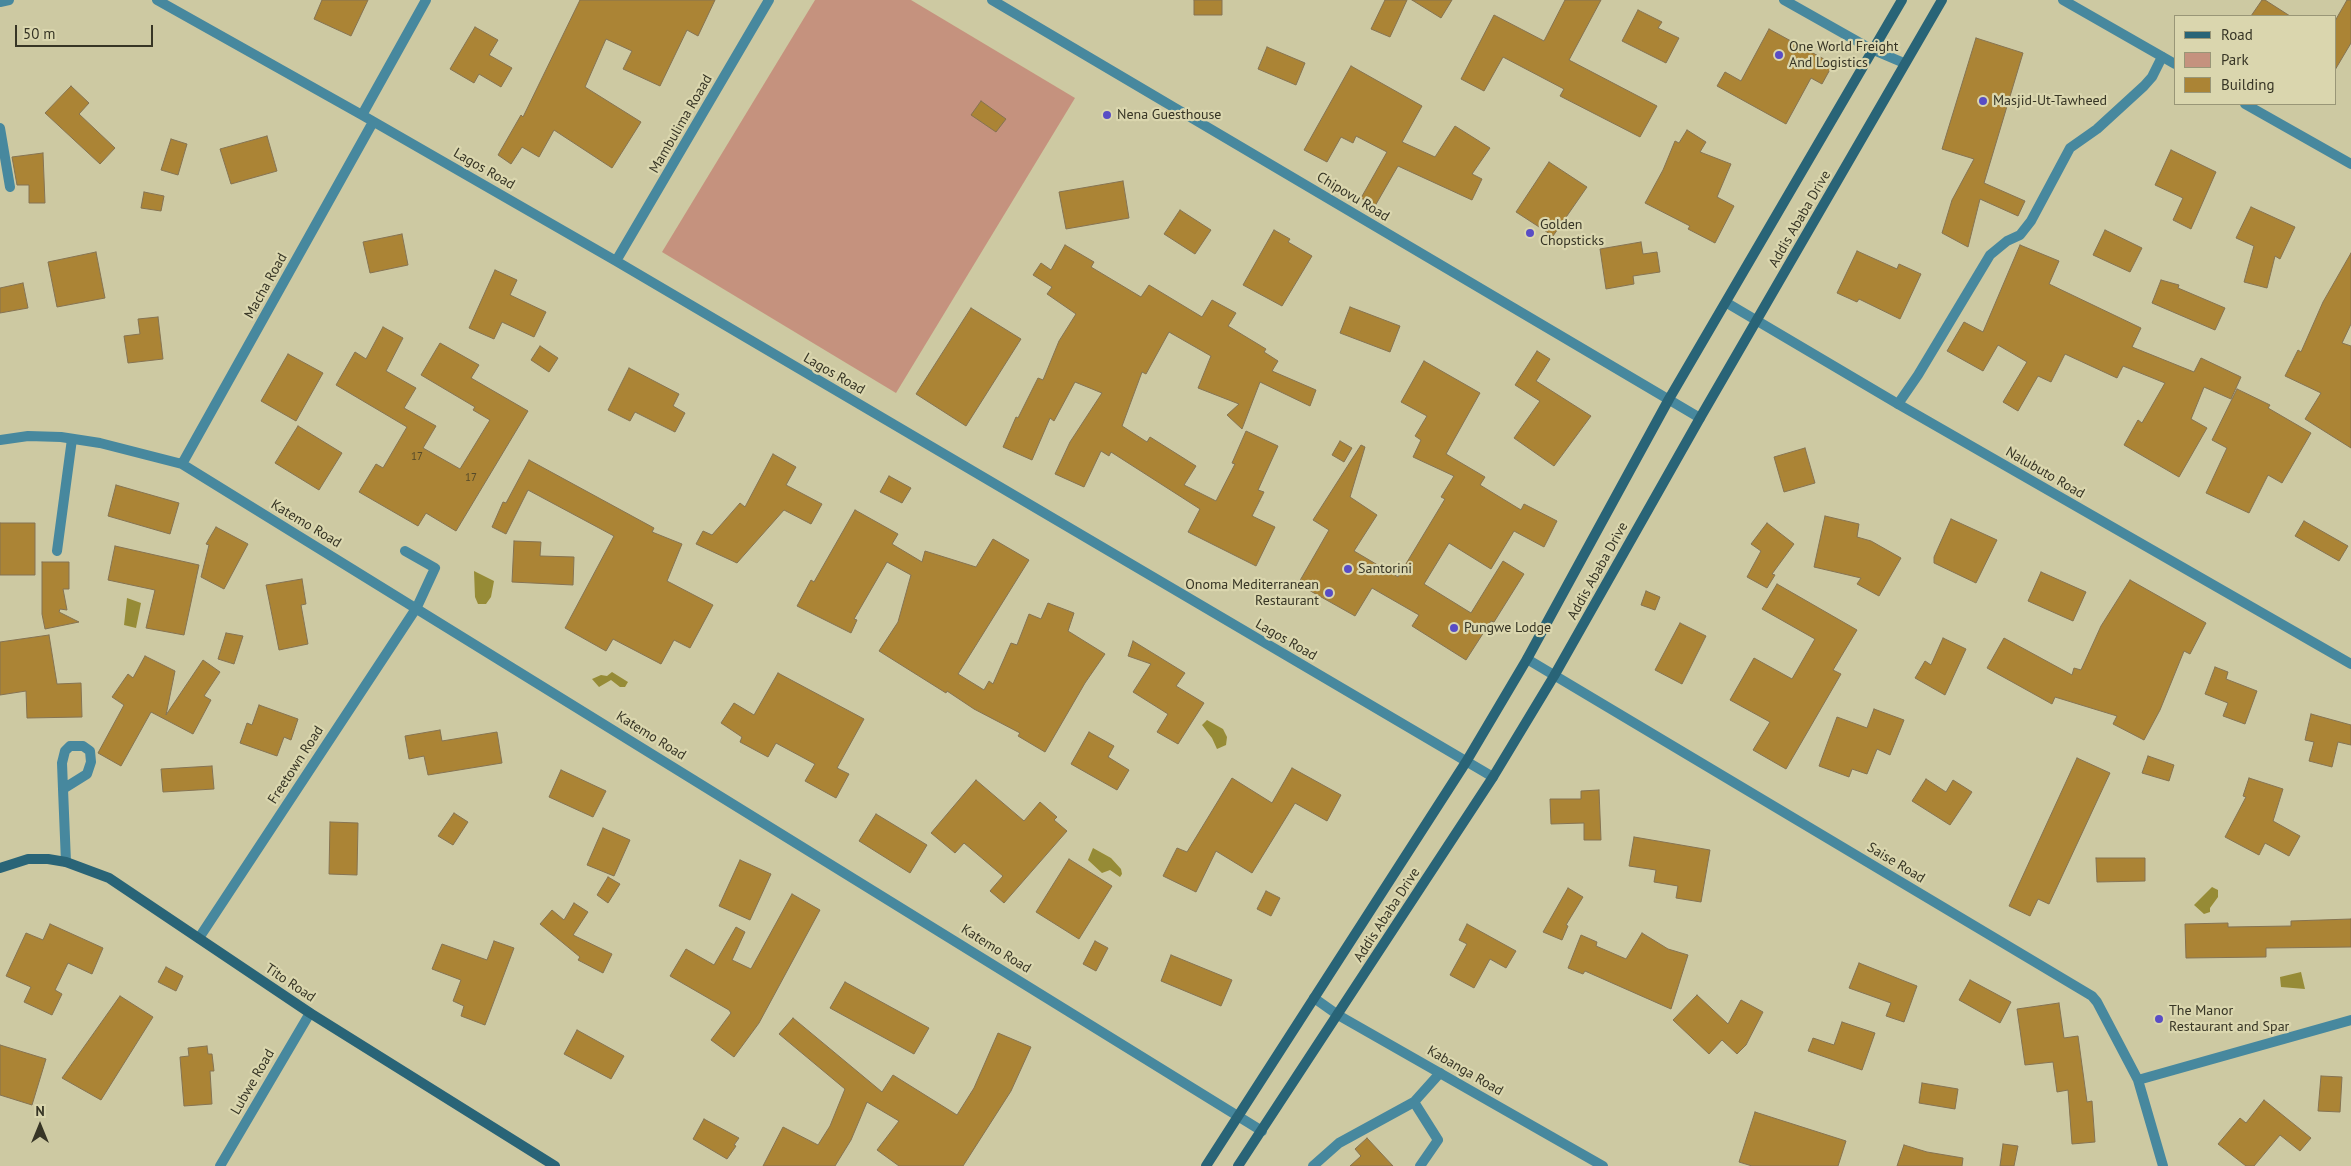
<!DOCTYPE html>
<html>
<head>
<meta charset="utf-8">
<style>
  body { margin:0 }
  #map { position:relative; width:2351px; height:1166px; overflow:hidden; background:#cdc9a2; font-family:"PT Sans",sans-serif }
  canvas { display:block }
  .legend { position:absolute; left:2174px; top:15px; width:162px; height:90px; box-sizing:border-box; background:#dad6ae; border:1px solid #999677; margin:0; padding:6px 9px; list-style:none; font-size:15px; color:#373525 }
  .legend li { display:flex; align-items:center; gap:10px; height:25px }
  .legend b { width:25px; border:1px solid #999677 }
  .north { position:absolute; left:15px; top:1101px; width:50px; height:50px; -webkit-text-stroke:4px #dad6ae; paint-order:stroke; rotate:0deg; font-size:14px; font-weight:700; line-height:20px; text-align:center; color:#373525 }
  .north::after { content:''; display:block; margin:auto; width:18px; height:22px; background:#373525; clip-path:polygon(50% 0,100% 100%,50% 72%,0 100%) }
  .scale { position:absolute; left:15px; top:25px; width:138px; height:22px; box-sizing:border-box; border:2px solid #373525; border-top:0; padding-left:6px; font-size:15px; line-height:18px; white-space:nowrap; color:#373525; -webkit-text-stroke:4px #dad6ae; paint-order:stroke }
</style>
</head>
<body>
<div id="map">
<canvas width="2351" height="1166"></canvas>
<ul class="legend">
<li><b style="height:6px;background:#296477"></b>Road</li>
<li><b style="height:14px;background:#c5927e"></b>Park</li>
<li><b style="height:14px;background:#ab8435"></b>Building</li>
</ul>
<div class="north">N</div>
<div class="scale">50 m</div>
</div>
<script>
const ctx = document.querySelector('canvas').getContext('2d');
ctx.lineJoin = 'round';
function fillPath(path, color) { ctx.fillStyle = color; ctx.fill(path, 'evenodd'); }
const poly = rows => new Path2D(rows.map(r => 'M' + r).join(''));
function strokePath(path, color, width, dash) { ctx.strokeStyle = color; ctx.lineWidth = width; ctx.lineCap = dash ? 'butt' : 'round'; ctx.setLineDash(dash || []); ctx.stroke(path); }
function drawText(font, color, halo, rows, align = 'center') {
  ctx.font = font + ' "PT Sans",sans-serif'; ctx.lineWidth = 4.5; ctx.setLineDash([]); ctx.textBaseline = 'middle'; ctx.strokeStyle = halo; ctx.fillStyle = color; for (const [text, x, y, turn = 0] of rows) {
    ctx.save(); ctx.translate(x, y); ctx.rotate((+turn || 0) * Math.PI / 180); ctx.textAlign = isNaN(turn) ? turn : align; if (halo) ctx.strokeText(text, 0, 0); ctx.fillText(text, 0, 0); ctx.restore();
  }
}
const green = poly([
  [815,0,911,0,1075,98,896,393,662,252]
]);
const water = poly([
  [474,571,494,581,491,597,486,604,478,604,475,597],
  [127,598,141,603,136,628,124,625],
  [612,672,628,682,625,687,620,687,611,680,599,687,592,679,601,675,607,676],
  [1207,720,1223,729,1227,737,1226,745,1217,749,1212,738,1202,725],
  [1093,848,1111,858,1121,869,1122,874,1120,877,1110,870,1102,873,1088,860],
  [2212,887,2218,890,2218,897,2210,908,2210,912,2204,914,2194,905],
  [2301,972,2305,989,2281,987,2280,977]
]);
const building = poly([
  [322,0,368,0,351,36,314,19,322,0],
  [580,0,715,0,698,36,687,30,660,86,623,69,632,51,606,39,585,87,641,122,612,168,554,130,539,157,522,147,511,164,498,155,521,115,523,117,580,0],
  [1194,0,1222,0,1222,15,1194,15,1194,0],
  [1385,0,1407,0,1390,37,1371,29,1385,0],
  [1412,0,1452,0,1441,18,1412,0],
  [1565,0,1601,0,1569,60,1657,106,1640,137,1560,96,1564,89,1503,57,1484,91,1461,79,1494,15,1544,41,1565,0],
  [2262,0,2265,0,2290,16,2251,16,2262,0],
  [2347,0,2351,0,2351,43,2335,70,2335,21,2347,0],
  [1638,10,1662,22,1658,28,1679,38,1666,63,1622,41,1638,10],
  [475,27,498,40,489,55,512,68,501,87,479,74,474,83,450,69,475,27],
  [1769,29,1833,64,1822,84,1811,78,1786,124,1717,86,1725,72,1741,81,1769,29],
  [1976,38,2023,53,1984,183,2025,201,2018,216,1980,199,1968,247,1942,233,1952,200,1974,159,1942,149,1976,38],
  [1267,47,1305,63,1296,85,1258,69,1267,47],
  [1351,66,1422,106,1402,142,1435,157,1455,126,1490,148,1472,174,1482,179,1472,200,1398,166,1375,206,1361,198,1387,152,1356,136,1353,143,1341,137,1327,162,1304,150,1351,66],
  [71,86,89,103,79,114,115,148,100,164,45,113,71,86],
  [981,101,1006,119,996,132,971,115,981,101],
  [1687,130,1706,142,1700,152,1731,164,1717,197,1734,206,1715,243,1688,229,1690,226,1645,203,1663,170,1675,141,1679,143,1687,130],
  [267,136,277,171,231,184,220,149,267,136],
  [171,139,187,144,178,175,161,170,171,139],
  [2171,150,2216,172,2191,229,2173,220,2183,198,2155,185,2171,150],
  [43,153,45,203,29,203,29,185,17,185,12,157,43,153],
  [1549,162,1587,187,1553,236,1516,212,1549,162],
  [1123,181,1129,218,1066,229,1059,192,1123,181],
  [144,192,164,196,161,211,141,208,144,192],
  [2251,207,2295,227,2280,259,2275,256,2267,288,2244,282,2254,246,2236,238,2251,207],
  [1180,210,1211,230,1195,254,1164,234,1180,210],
  [1274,230,1290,239,1288,242,1312,256,1282,306,1243,285,1274,230],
  [2105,230,2142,248,2130,272,2093,255,2105,230],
  [402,234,408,265,370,273,363,242,402,234],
  [1641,242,1643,254,1657,252,1660,272,1633,276,1634,284,1606,289,1600,249,1641,242],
  [1065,245,1094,262,1091,267,1141,297,1149,285,1202,317,1212,300,1236,313,1228,326,1266,349,1264,352,1278,361,1272,371,1316,390,1310,406,1260,382,1242,429,1227,415,1239,404,1198,388,1211,356,1169,332,1146,374,1142,372,1122,426,1147,442,1150,437,1196,466,1184,485,1216,501,1235,464,1232,463,1246,431,1278,446,1258,490,1264,492,1252,516,1275,527,1256,566,1188,532,1200,509,1111,452,1109,456,1101,451,1084,487,1055,474,1070,442,1102,393,1075,382,1054,421,1050,418,1032,460,1003,447,1016,417,1018,418,1038,378,1043,380,1059,341,1076,314,1047,294,1052,287,1033,275,1041,263,1051,270,1065,245],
  [2020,245,2059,261,2049,284,2141,328,2132,347,2194,372,2201,358,2241,377,2231,399,2204,387,2191,419,2207,428,2179,477,2124,445,2138,420,2142,423,2165,383,2123,366,2117,378,2065,354,2051,382,2038,376,2018,411,2003,402,2027,362,1998,345,1983,371,1947,351,1964,322,1983,332,2020,245],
  [1857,251,1897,269,1899,264,1921,274,1900,319,1859,299,1857,302,1837,293,1857,251],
  [96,252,105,298,57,307,48,262,96,252],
  [2351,253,2351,324,2342,343,2351,346,2351,448,2305,419,2321,393,2285,376,2298,350,2301,352,2323,302,2351,253],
  [495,270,517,280,510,295,546,312,534,337,502,322,494,339,469,328,495,270],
  [2161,280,2179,285,2178,288,2225,308,2215,330,2152,303,2161,280],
  [23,283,28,308,0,313,0,288,23,283],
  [1350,307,1400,326,1390,352,1340,333,1350,307],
  [971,308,1021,339,966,426,916,394,971,308],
  [158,317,163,359,128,363,124,336,140,334,138,319,158,317],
  [383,327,403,338,386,371,416,388,404,408,436,426,423,448,460,469,490,420,473,410,475,407,421,375,440,343,479,365,471,378,528,411,456,531,426,513,418,526,359,492,376,464,383,468,407,427,336,385,355,352,366,359,383,327],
  [540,346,558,358,549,372,531,360,540,346],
  [1537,351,1550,359,1536,381,1591,416,1554,466,1514,438,1540,401,1515,385,1537,351],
  [288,354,323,373,296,421,261,401,288,354],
  [1424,361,1480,393,1446,454,1485,477,1480,485,1521,510,1524,504,1557,521,1544,547,1514,531,1491,569,1449,543,1424,584,1471,613,1503,561,1524,574,1494,622,1491,621,1466,660,1412,626,1419,615,1372,588,1355,616,1298,584,1329,530,1313,520,1361,445,1365,447,1350,497,1377,515,1354,551,1398,577,1445,499,1441,497,1454,476,1413,457,1421,440,1415,436,1427,416,1401,402,1424,361],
  [629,368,679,394,673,406,685,413,675,432,635,412,630,421,608,410,629,368],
  [2237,389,2270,405,2268,408,2311,433,2282,483,2268,475,2249,513,2206,493,2227,448,2212,440,2237,389],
  [298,426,342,453,319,490,275,463,298,426],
  [1340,441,1352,448,1344,462,1332,455,1340,441],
  [1805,448,1815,483,1784,492,1774,457,1805,448],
  [773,454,796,467,786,485,822,504,811,524,784,510,737,563,696,544,703,531,712,535,740,503,745,507,773,454],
  [529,460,654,528,652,532,682,544,667,581,713,605,690,648,674,640,661,664,613,639,606,651,565,628,614,536,528,490,506,534,492,527,503,502,506,503,529,460],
  [889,476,911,488,902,503,880,492,889,476],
  [116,485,179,503,170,534,108,516,116,485],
  [855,510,898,534,892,544,922,562,925,551,976,567,993,539,1029,560,958,674,984,690,989,681,993,684,1011,643,1017,645,1029,614,1041,619,1048,603,1074,613,1068,631,1105,654,1085,683,1045,752,1018,736,1020,733,974,709,947,691,946,693,879,651,898,622,911,575,887,562,854,619,857,620,851,633,797,606,811,580,814,582,855,510],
  [1825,516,1859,524,1857,537,1871,541,1901,558,1879,596,1857,584,1861,578,1814,567,1825,516],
  [1951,519,1997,540,1976,583,1934,563,1934,557,1951,519],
  [2304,521,2348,546,2339,561,2295,536,2304,521],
  [0,523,35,523,35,575,0,575,0,523],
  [1767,523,1794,544,1772,574,1775,575,1767,588,1747,577,1761,551,1751,544,1767,523],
  [216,527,248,544,224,589,201,577,209,545,206,544,216,527],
  [514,541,541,542,540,556,574,557,573,585,512,582,514,541],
  [115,546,199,565,184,635,146,628,155,590,108,580,115,546],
  [42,562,69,562,69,589,63,589,67,610,60,609,59,612,79,622,45,629,42,614,42,562],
  [2041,572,2086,592,2073,621,2028,601,2041,572],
  [302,579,306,604,301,605,308,644,279,650,266,585,302,579],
  [2130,580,2206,623,2190,654,2184,651,2160,710,2144,740,2113,724,2117,716,2055,697,2052,704,1987,668,2004,638,2072,675,2074,668,2081,670,2101,626,2130,580],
  [1777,584,1857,630,1833,670,1841,674,1786,769,1753,750,1770,722,1730,700,1754,658,1792,679,1815,639,1762,609,1777,584],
  [1646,591,1660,597,1655,610,1641,605,1646,591],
  [1680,623,1706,636,1682,684,1655,670,1680,623],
  [226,633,243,636,234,664,218,659,226,633],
  [49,635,57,684,81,683,82,717,27,718,26,691,0,695,0,642,49,635],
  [1943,638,1966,649,1945,695,1915,678,1925,661,1931,665,1943,638],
  [1133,641,1185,673,1176,686,1204,703,1178,744,1157,732,1168,714,1133,692,1151,664,1128,656,1133,641],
  [145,656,175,671,166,715,203,660,220,672,204,696,211,700,193,734,151,712,121,766,98,753,124,705,112,697,128,674,133,678,145,656],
  [2215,667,2228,672,2226,679,2257,691,2245,724,2223,716,2228,703,2205,694,2215,667],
  [778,673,864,719,837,768,849,774,836,798,805,781,815,764,776,743,768,757,740,742,742,737,721,723,734,703,754,715,778,673],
  [259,705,298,719,291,740,284,737,277,756,240,743,247,723,252,725,259,705],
  [1874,709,1904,720,1890,755,1877,749,1867,774,1852,769,1849,777,1819,766,1837,717,1867,728,1874,709],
  [2311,714,2351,725,2351,745,2338,742,2332,767,2309,761,2314,742,2305,740,2311,714],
  [440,730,442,741,497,732,502,763,428,775,424,756,409,759,405,736,440,730],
  [1089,732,1114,746,1108,757,1129,770,1117,790,1071,764,1089,732],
  [2148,756,2174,765,2169,781,2142,773,2148,756],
  [2077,758,2110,773,2049,904,2038,899,2030,916,2009,906,2077,758],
  [212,766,214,789,163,792,161,769,212,766],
  [1292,768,1341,795,1327,821,1295,803,1252,873,1216,851,1196,892,1163,876,1177,848,1187,852,1232,778,1272,803,1292,768],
  [561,770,606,791,593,817,549,797,561,770],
  [2249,778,2283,789,2273,821,2300,836,2289,856,2265,843,2259,855,2225,837,2246,797,2243,796,2249,778],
  [1926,779,1946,792,1953,780,1972,792,1950,825,1912,801,1926,779],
  [976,780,1024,821,1040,802,1057,817,1054,820,1067,831,1004,903,990,891,1003,876,964,843,955,853,931,833,976,780],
  [1599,790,1601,840,1584,840,1584,823,1551,824,1550,799,1581,799,1581,791,1599,790],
  [454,813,468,822,453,845,438,836,454,813],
  [876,814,927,845,910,873,859,841,876,814],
  [330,822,358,823,357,875,329,874,330,822],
  [603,828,630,840,614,876,587,865,603,828],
  [1634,837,1710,850,1701,902,1676,898,1678,886,1654,882,1656,870,1629,866,1634,837],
  [2096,858,2145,858,2145,881,2097,882,2096,858],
  [1069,859,1112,886,1079,939,1036,912,1069,859],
  [740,860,771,874,750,920,719,906,740,860],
  [608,877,620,884,608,903,597,895,608,877],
  [1568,888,1583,897,1566,925,1568,926,1562,940,1543,932,1568,888],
  [1266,891,1280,898,1271,916,1257,909,1266,891],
  [792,894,820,910,759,1023,734,1057,711,1040,731,1013,729,1010,670,976,686,949,714,965,736,927,745,932,732,960,751,969,792,894],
  [574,903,588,912,573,935,612,954,603,973,578,960,580,957,540,924,552,910,564,920,574,903],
  [2351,919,2351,947,2266,948,2266,957,2186,958,2185,924,2228,923,2228,927,2291,926,2291,921,2351,919],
  [50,924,103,948,92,974,68,963,55,990,62,994,52,1015,24,1002,31,987,6,976,26,933,43,940,50,924],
  [1467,924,1516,951,1506,968,1490,959,1474,988,1450,975,1467,944,1459,940,1467,924],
  [1642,933,1668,949,1688,955,1671,1009,1585,971,1583,974,1568,968,1581,935,1597,942,1596,946,1626,959,1642,933],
  [494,941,514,948,485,1025,461,1016,464,1006,453,1001,461,980,432,969,442,944,487,960,494,941],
  [1095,941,1108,948,1096,971,1083,964,1095,941],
  [1171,955,1232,980,1221,1006,1161,981,1171,955],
  [1859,963,1917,986,1904,1022,1886,1016,1891,1003,1849,988,1859,963],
  [166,967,183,976,176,991,158,982,166,967],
  [1970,980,2011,1002,2000,1023,1959,1000,1970,980],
  [845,982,929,1028,914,1054,830,1008,845,982],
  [1697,995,1728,1024,1741,1000,1763,1012,1746,1045,1737,1054,1722,1040,1709,1054,1673,1020,1697,995],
  [120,996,153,1017,101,1100,62,1078,120,996],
  [2059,1003,2064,1038,2078,1036,2087,1102,2092,1101,2095,1142,2072,1144,2068,1090,2057,1092,2053,1062,2025,1065,2017,1009,2059,1003],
  [793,1018,882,1092,893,1075,957,1115,974,1088,998,1033,1031,1047,1011,1091,963,1166,899,1166,877,1150,899,1121,867,1102,851,1140,835,1166,763,1166,783,1127,818,1145,830,1126,845,1089,779,1034,793,1018],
  [1842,1022,1875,1033,1862,1070,1808,1051,1813,1038,1834,1045,1842,1022],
  [577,1030,624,1056,611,1079,564,1054,577,1030],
  [0,1045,46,1059,32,1105,0,1095,0,1045],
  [207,1046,208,1054,212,1054,214,1071,210,1071,212,1104,184,1106,180,1057,189,1056,188,1048,207,1046],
  [2321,1076,2342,1077,2340,1112,2318,1111,2321,1076],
  [1922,1083,1958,1089,1955,1109,1919,1103,1922,1083],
  [2264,1100,2311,1138,2300,1151,2280,1135,2254,1166,2246,1166,2218,1144,2240,1118,2246,1123,2264,1100],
  [1755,1112,1846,1141,1838,1166,1752,1166,1739,1162,1755,1112],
  [704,1119,739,1138,734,1145,736,1146,727,1159,693,1139,704,1119],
  [1367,1138,1393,1166,1350,1166,1361,1156,1355,1149,1367,1138],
  [2003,1144,2018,1146,2014,1166,2000,1166,2003,1144],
  [1904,1145,1927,1152,1963,1158,1962,1166,1897,1166,1904,1145]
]);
const lane = poly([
  [0,128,10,187],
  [1898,404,1918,375,1990,255,2007,241,2020,235,2031,221,2070,148,2097,129,2144,86,2152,77,2162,57],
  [57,551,72,439],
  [405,551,435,568,417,607],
  [63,789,87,774,91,762,90,751,83,746,70,746,65,751,62,763,63,789,66,862],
  [1414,1102,1438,1140,1420,1166],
  [1313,1166,1339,1143,1414,1102,1440,1073]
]);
const street = poly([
  [157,0,362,115,616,261,1493,777],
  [992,0,1700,418],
  [1784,0,1871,49,1904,63],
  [2063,0,2175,64],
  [0,2,9,0],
  [2245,104,2351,164],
  [362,115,426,0],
  [616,261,769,0],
  [1727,303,1898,404,2351,664],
  [0,440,28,436,61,437,100,443,182,464,1262,1131],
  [182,464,373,122],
  [1527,659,2092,996,2097,1002,2138,1080,2163,1166],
  [199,938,417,607],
  [1314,998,1338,1015,1603,1166],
  [2138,1080,2351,1020],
  [220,1166,310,1013]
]);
const secondary = poly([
  [0,868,28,859,48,859,66,862,109,878,310,1013,555,1166],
  [1206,1166,1466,762,1527,659,1669,399,1902,0],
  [1238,1166,1493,777,1554,676,1700,418,1942,0]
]);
const markers = [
  [1779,55,5,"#594dc5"],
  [1983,101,5,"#594dc5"],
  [1107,115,5,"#594dc5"],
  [1530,233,5,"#594dc5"],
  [1348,569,5,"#594dc5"],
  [1329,593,5,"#594dc5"],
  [1454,628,5,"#594dc5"],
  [2159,1019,5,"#594dc5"]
];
const numberNames = [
  ["17",417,457],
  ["17",471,478]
];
const poiNames = [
  ["One World Freight",1789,47],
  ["And Logistics",1789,63],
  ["Masjid-Ut-Tawheed",1993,101],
  ["Nena Guesthouse",1117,115],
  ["Golden",1540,225],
  ["Chopsticks",1540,241],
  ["Santorini",1358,569],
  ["Onoma Mediterranean",1319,585,"right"],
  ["Restaurant",1319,601,"right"],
  ["Pungwe Lodge",1464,628],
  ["The Manor",2169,1011],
  ["Restaurant and Spar",2169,1027]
];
const streetNames = [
  ["Mambulima Roaad",681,124,-60],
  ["Lagos Road",484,169,30],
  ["Chipovu Road",1353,197,31],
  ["Addis Ababa Drive",1800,219,-60],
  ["Macha Road",266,286,-61],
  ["Lagos Road",834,374,30],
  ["Nalubuto Road",2045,473,30],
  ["Katemo Road",306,524,31],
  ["Addis Ababa Drive",1598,571,-61],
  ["Lagos Road",1286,640,30],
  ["Katemo Road",651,736,32],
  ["Freetown Road",296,765,-57],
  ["Saise Road",1896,863,31],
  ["Addis Ababa Drive",1387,915,-57],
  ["Katemo Road",996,949,32],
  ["Tito Road",290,983,34],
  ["Kabanga Road",1465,1071,30],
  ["Lubwe Road",253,1082,-60]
];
fillPath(green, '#c5927e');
fillPath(water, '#968b36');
fillPath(building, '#ab8435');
strokePath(building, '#857352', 1);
strokePath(lane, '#47889e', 10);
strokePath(street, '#47889e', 10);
strokePath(secondary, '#296477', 10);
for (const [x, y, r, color] of markers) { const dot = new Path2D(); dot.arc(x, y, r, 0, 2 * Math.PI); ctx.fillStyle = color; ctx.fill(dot); strokePath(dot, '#dad6ae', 2); }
drawText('11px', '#544929', null, numberNames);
drawText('14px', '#373525', '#dad6ae', poiNames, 'left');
drawText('14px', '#373525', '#dad6ae', streetNames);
</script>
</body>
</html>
